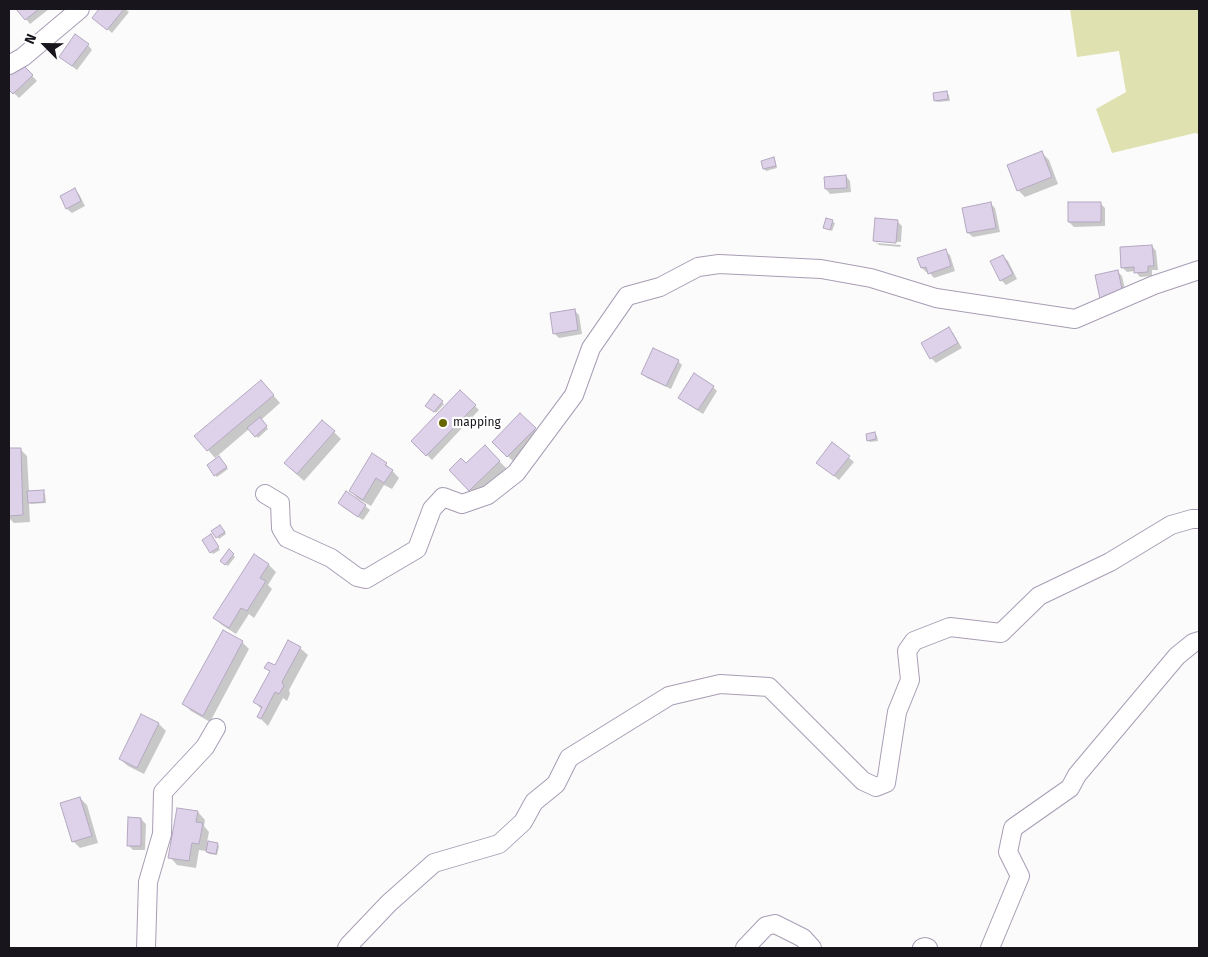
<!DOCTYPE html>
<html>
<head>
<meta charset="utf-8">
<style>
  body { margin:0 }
  #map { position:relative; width:1208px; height:957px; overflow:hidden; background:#fbfbfb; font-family:"Fira Sans",sans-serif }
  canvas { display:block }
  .frame { position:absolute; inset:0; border:10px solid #19151d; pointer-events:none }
  .north { position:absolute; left:20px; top:20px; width:50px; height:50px; -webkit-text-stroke:4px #fff; paint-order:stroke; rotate:293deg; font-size:14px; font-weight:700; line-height:20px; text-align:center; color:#19151d }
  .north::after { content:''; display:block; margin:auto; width:18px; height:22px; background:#19151d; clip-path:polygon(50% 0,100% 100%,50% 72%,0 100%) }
</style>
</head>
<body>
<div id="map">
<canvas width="1208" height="957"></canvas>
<div class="frame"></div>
<div class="north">N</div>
</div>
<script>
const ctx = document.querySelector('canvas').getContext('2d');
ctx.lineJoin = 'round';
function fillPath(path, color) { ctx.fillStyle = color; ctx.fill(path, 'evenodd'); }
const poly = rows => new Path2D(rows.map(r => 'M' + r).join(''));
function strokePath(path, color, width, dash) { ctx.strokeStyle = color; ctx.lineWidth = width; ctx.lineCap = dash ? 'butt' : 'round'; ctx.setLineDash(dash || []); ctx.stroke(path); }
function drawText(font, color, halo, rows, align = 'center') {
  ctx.font = font + ' "Fira Sans",sans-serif'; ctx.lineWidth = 4.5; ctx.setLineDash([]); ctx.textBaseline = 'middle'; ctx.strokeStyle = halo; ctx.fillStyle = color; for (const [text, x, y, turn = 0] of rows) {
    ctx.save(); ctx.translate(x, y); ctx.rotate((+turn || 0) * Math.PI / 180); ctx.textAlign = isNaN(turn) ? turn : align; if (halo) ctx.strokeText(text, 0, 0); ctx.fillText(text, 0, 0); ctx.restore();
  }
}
const green = poly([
  [1070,9,1199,9,1199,134,1195,133,1112,153,1096,109,1126,92,1119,51,1077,57]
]);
const shadow = poly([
  [18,9,49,9,30,24],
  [101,9,125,9,129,12,112,33,94,17],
  [88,45,92,50,77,70,65,61],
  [21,64,37,81,19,98,9,88,9,77],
  [947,93,949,95,950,101,937,102,935,100],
  [1042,153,1049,160,1058,184,1025,197,1018,190],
  [773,158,775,160,777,168,766,171,764,169,762,162],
  [846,176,850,181,851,192,830,194,826,189],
  [75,190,79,194,85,206,72,213,67,209,61,197],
  [1100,203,1105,208,1105,226,1074,227,1069,222],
  [991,204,995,208,1000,232,973,237,968,233,964,209],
  [827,219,835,223,832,231,824,227],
  [898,222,902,226,901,242,877,240,877,243,901,245,900,247,879,245,874,240],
  [1152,246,1156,251,1158,270,1152,270,1152,276,1140,277,1135,271,1127,272,1122,267],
  [945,251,950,255,955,271,934,278,929,272,926,272,922,268],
  [1003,256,1008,261,1017,279,1006,285,1001,280],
  [1117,271,1122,276,1127,298,1106,303],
  [575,311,579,315,582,334,559,338,554,333],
  [949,329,953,333,962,348,936,363,931,358,923,344],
  [678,361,682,365,671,389,647,378,642,373],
  [261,381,280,403,261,420,268,429,258,438,249,429,215,458,196,436],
  [713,387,717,391,703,414,684,402,680,398],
  [460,391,479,410,432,460,413,441],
  [442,402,444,404,436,413,429,407],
  [520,415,542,436,515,463,493,442],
  [334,432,341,439,304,481,292,470],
  [875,434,877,436,878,441,870,442,868,440],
  [833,444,854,462,839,480,823,467],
  [485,447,507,469,477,497,451,470,466,465],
  [9,449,20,449,27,456,29,492,43,492,45,494,46,503,31,504,29,502,30,522,14,523,9,518],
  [221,460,228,469,217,477,215,475],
  [386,464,399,478,392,489,384,485,371,506,357,498,350,490],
  [339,503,365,506,370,510,363,520,344,508],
  [222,528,226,534,219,539,213,531],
  [212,538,220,550,213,554,211,552],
  [229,551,235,557,228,566,221,560],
  [254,555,269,565,276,572,268,585,272,589,254,618,249,614,236,634,222,625,214,618],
  [242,642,249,649,210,722,191,711,184,704],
  [300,648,308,655,289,690,290,694,287,701,283,698,268,726,259,717,262,710,255,702,271,672,266,668,275,667],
  [142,716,159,724,166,731,144,774,128,766,120,759],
  [80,798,87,805,98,843,80,848,73,841],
  [198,812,205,820,204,826,209,832,207,842,217,844,219,846,217,855,209,854,206,851,199,850,196,868,177,865,170,857],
  [141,819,146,824,145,850,133,850,128,845]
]);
const building = poly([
  [16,9,39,9,25,20,16,9],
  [99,9,124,9,107,30,92,18,99,9],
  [75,34,89,44,72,66,59,57,75,34],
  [21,63,33,75,13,94,9,90,9,75,21,63],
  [947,91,948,99,934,101,933,93,947,91],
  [1042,151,1052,177,1017,191,1007,165,1042,151],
  [774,157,776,166,763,169,761,161,774,157],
  [846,175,847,188,825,189,824,177,846,175],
  [75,188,81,201,66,209,60,196,75,188],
  [991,202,996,228,967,233,962,208,991,202],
  [1068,202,1101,202,1101,222,1068,222,1068,202],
  [826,218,833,220,830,230,823,228,826,218],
  [875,218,898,220,896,243,873,241,875,218],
  [1152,245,1154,266,1148,266,1148,272,1134,273,1134,267,1121,268,1120,247,1152,245],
  [946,249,951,266,928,274,926,267,921,268,917,258,946,249],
  [1003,255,1013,274,1000,281,990,261,1003,255],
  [1118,270,1123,294,1100,299,1095,275,1118,270],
  [575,309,578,330,553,334,550,313,575,309],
  [949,327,958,343,930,359,921,343,949,327],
  [653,348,679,360,666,386,641,374,653,348],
  [694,373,714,386,698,410,678,398,694,373],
  [261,380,274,395,207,451,194,436,261,380],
  [460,390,476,405,426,456,411,441,460,390],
  [434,394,443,401,434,412,425,406,434,394],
  [520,413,536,428,507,457,492,442,520,413],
  [260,417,267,426,255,437,247,428,260,417],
  [322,420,335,431,297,474,284,463,322,420],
  [875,432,876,439,867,441,866,434,875,432],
  [832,442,850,456,834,476,816,463,832,442],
  [485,445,500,461,469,491,449,470,461,458,466,463,485,445],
  [9,448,21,448,23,515,9,516,9,448],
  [372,453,387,463,385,465,393,470,384,483,376,478,363,500,349,491,372,453],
  [219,456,227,467,214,476,207,465,219,456],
  [44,490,44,502,28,503,27,491,44,490],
  [346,491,366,505,358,517,338,503,346,491],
  [220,525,225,532,216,538,211,531,220,525],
  [211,534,219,547,210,553,202,540,211,534],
  [229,549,234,554,225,565,220,561,229,549],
  [254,554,269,564,260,578,266,581,247,611,241,608,229,628,213,618,254,554],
  [223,630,243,641,203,716,182,704,223,630],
  [288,640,301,647,282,682,284,686,279,694,275,692,261,719,257,717,262,707,253,702,270,671,264,668,268,662,275,665,288,640],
  [141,714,159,723,137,768,119,759,141,714],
  [80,797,92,836,72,842,60,803,80,797],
  [177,808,198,811,196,822,203,823,199,844,192,843,189,861,168,858,177,808],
  [128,817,141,818,141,846,127,846,128,817],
  [208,841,218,843,216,854,206,852,208,841]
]);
const minor = poly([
  [9,65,23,57,80,9],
  [265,494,280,503,281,528,287,538,331,558,357,577,366,579,417,549,432,509,443,497,462,504,488,495,516,473,574,395,591,348,627,296,660,287,698,267,719,264,821,269,871,278,936,298,1075,319,1154,285,1199,270],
  [146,948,148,882,162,834,163,792,205,747,216,728],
  [347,948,349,945,389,903,434,863,499,844,523,822,534,802,556,784,569,758,669,696,720,684,769,687,863,781,876,787,886,783,897,712,910,680,907,651,914,641,950,627,1001,633,1039,596,1110,562,1171,525,1192,519,1199,519],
  [745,948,766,926,775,924,803,938,812,948],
  [922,948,925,947,928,948],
  [990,948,1020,876,1008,852,1013,828,1070,788,1077,775,1177,656,1193,643,1199,641]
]);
const markers = [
  [443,423,5,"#666500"]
];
const poiNames = [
  ["mapping",453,423]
];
fillPath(green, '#dfe1b0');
fillPath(shadow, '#0003');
fillPath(building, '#ded2eb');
strokePath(building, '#b4a8c0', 1);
strokePath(minor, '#a89db4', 20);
strokePath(minor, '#fff', 18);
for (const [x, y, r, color] of markers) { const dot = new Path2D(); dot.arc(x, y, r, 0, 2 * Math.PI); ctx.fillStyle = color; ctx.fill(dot); strokePath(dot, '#fff', 2); }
drawText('12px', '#19151d', '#fff', poiNames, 'left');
</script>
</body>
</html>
